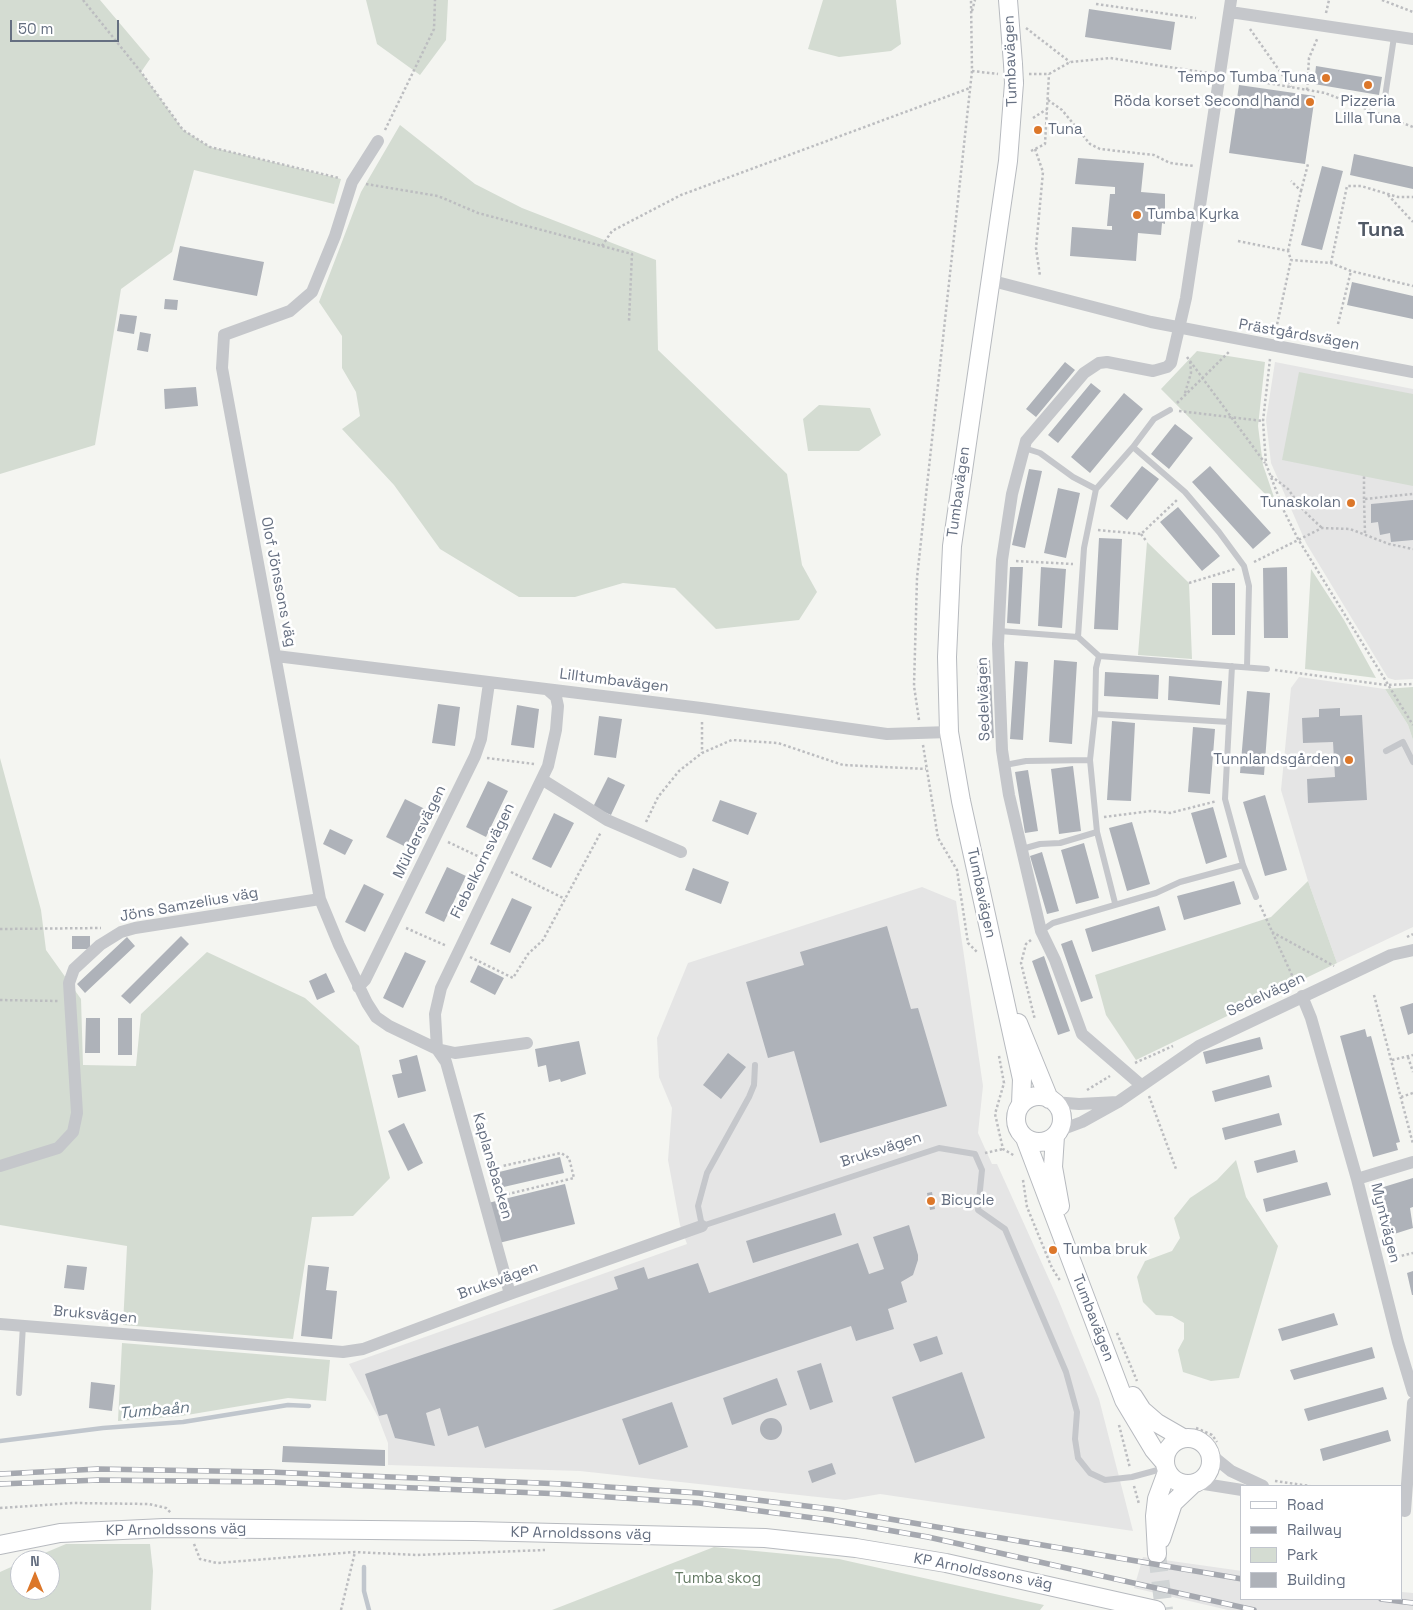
<!DOCTYPE html>
<html>
<head>
<meta charset="utf-8">
<style>
  body { margin:0 }
  #map { position:relative; width:1413px; height:1610px; overflow:hidden; background:#f4f5f1; font-family:"Space Grotesk",sans-serif }
  canvas { display:block }
  .legend { position:absolute; left:1240px; top:1485px; width:162px; height:115px; box-sizing:border-box; background:#fff; border:1px solid #c1c5cd; margin:0; padding:6px 9px; list-style:none; font-size:15px; color:#656f81 }
  .legend li { display:flex; align-items:center; gap:10px; height:25px }
  .legend b { width:25px; border:1px solid #c1c5cd }
  .north { position:absolute; left:10px; top:1550px; width:50px; height:50px; box-sizing:border-box; background:#fff; border:1px solid #c1c5cd; border-radius:50%; rotate:0deg; font-size:14px; font-weight:700; line-height:20px; text-align:center; color:#656f81 }
  .north::after { content:''; display:block; margin:auto; width:18px; height:22px; background:#dc772a; clip-path:polygon(50% 0,100% 100%,50% 72%,0 100%) }
  .scale { position:absolute; left:10px; top:20px; width:109px; height:22px; box-sizing:border-box; border:2px solid #656f81; border-top:0; padding-left:6px; font-size:15px; line-height:18px; white-space:nowrap; color:#656f81; -webkit-text-stroke:4px #fff; paint-order:stroke }
</style>
</head>
<body>
<div id="map">
<canvas width="1413" height="1610"></canvas>
<ul class="legend">
<li><b style="height:6px;background:#fff"></b>Road</li>
<li><b style="height:6px;background:#a5a8af"></b>Railway</li>
<li><b style="height:14px;background:#d4dcd2"></b>Park</li>
<li><b style="height:14px;background:#aeb2b9"></b>Building</li>
</ul>
<div class="north">N</div>
<div class="scale">50 m</div>
</div>
<script>
const ctx = document.querySelector('canvas').getContext('2d');
ctx.lineJoin = 'round';
function fillPath(path, color) { ctx.fillStyle = color; ctx.fill(path, 'evenodd'); }
const poly = rows => new Path2D(rows.map(r => 'M' + r).join(''));
function strokePath(path, color, width, dash) { ctx.strokeStyle = color; ctx.lineWidth = width; ctx.lineCap = dash ? 'butt' : 'round'; ctx.setLineDash(dash || []); ctx.stroke(path); }
function drawText(font, color, halo, rows, align = 'center') {
  ctx.font = font + ' "Space Grotesk",sans-serif'; ctx.lineWidth = 5; ctx.setLineDash([]); ctx.textBaseline = 'middle'; ctx.strokeStyle = halo; ctx.fillStyle = color; for (const [text, x, y, turn = 0] of rows) {
    ctx.save(); ctx.translate(x, y); ctx.rotate((+turn || 0) * Math.PI / 180); ctx.textAlign = isNaN(turn) ? turn : align; if (halo) ctx.strokeText(text, 0, 0); ctx.fillText(text, 0, 0); ctx.restore();
  }
}
const built = poly([
  [1275,362,1413,389,1413,679,1395,680,1388,678,1306,543,1271,463,1266,420],
  [1299,677,1385,689,1408,725,1413,740,1413,927,1337,963,1308,881,1281,790,1291,688],
  [922,887,956,901,983,1086,978,1133,992,1164,997,1164,1058,1299,1099,1399,1133,1531,880,1494,845,1500,580,1471,388,1465,388,1443,378,1417,349,1364,687,1244,680,1225,668,1160,672,1108,659,1077,657,1038,688,963],
  [1143,1557,1242,1571,1242,1599,1402,1599,1402,1592,1413,1593,1413,1610,1228,1610,1134,1588]
]);
const green = poly([
  [0,0,100,0,150,59,141,72,183,130,210,147,341,179,334,204,194,170,172,252,121,289,95,445,0,474],
  [366,0,448,0,446,40,420,75,377,44],
  [823,0,896,0,901,44,891,51,839,57,808,49],
  [400,125,475,184,522,208,656,260,658,350,787,474,802,565,817,592,799,620,716,629,675,588,623,583,575,597,519,597,440,549,394,485,342,429,360,416,356,392,342,368,342,336,319,302,361,192],
  [1197,351,1265,362,1258,426,1263,465,1277,506,1161,389],
  [1299,372,1413,394,1413,486,1282,460],
  [819,405,870,408,881,435,859,451,808,451,803,419],
  [1147,542,1189,583,1192,659,1138,655],
  [1311,569,1344,620,1376,678,1305,669],
  [1413,687,1413,740,1408,725,1385,689],
  [0,758,41,910,46,950,81,999,83,1065,136,1066,141,1014,207,952,305,998,359,1046,390,1178,353,1216,312,1217,293,1339,123,1325,127,1246,0,1225],
  [1308,881,1337,963,1136,1060,1106,1015,1095,975,1271,917],
  [1236,1160,1246,1197,1278,1246,1239,1378,1211,1381,1183,1372,1178,1350,1184,1339,1184,1323,1172,1316,1156,1315,1143,1302,1137,1277,1145,1261,1172,1251,1180,1238,1174,1218,1190,1198,1217,1180],
  [122,1343,330,1360,326,1401,288,1398,181,1416,118,1421],
  [66,1544,150,1544,153,1571,151,1610,0,1610,0,1572,20,1563,20,1590,50,1590,50,1560,28,1560],
  [714,1547,839,1559,1044,1605,1040,1610,552,1610]
]);
const stream = poly([
  [0,1441,103,1428,183,1422,288,1405,309,1406],
  [364,1567,364,1591,369,1610]
]);
const building = poly([
  [1089,9,1175,22,1171,50,1085,37],
  [1316,66,1382,77,1379,95,1314,84],
  [1239,85,1315,96,1305,164,1229,153],
  [1354,154,1413,167,1413,189,1350,175],
  [1078,158,1144,163,1141,192,1165,194,1165,224,1162,223,1161,235,1138,233,1136,261,1070,256,1072,227,1112,230,1112,226,1107,226,1110,194,1115,194,1115,187,1075,184],
  [1322,166,1343,171,1322,250,1301,245],
  [180,246,264,262,257,296,173,280],
  [1352,282,1413,296,1413,319,1347,305],
  [165,299,178,300,177,310,164,309],
  [120,314,137,316,134,334,117,331],
  [140,332,151,334,148,352,137,350],
  [1065,362,1075,370,1036,417,1026,409],
  [1091,383,1101,391,1058,443,1048,435],
  [196,387,198,406,165,409,164,389],
  [1124,393,1143,409,1090,473,1071,457],
  [1175,424,1193,438,1169,469,1151,454],
  [1142,466,1159,479,1127,520,1110,506],
  [1210,466,1271,533,1253,549,1192,482],
  [1029,469,1042,471,1025,548,1012,545],
  [1058,488,1080,493,1066,558,1044,553],
  [1413,500,1413,540,1391,542,1390,533,1380,535,1378,522,1371,523,1371,504],
  [1178,507,1220,556,1202,571,1160,522],
  [1099,538,1122,539,1118,630,1094,629],
  [1010,567,1023,567,1020,624,1007,623],
  [1041,567,1066,569,1062,628,1038,626],
  [1287,567,1288,638,1264,638,1263,568],
  [1212,583,1235,583,1235,635,1212,635],
  [990,660,994,738,981,739,977,661],
  [1054,660,1077,662,1072,744,1049,742],
  [1015,661,1028,662,1023,740,1010,739],
  [1105,672,1159,675,1158,699,1104,696],
  [1169,676,1222,681,1220,705,1168,700],
  [1247,691,1270,693,1264,775,1240,773],
  [438,704,460,707,455,746,432,743],
  [517,705,539,709,534,748,511,745],
  [1340,708,1340,716,1362,715,1367,800,1308,803,1307,779,1335,777,1333,742,1303,743,1302,718,1319,717,1319,709],
  [599,716,622,719,616,758,594,755],
  [1112,721,1135,723,1131,801,1107,800],
  [1193,727,1215,729,1210,794,1188,792],
  [1073,766,1081,831,1059,834,1051,769],
  [1028,770,1038,831,1025,833,1015,772],
  [608,777,625,785,611,815,593,807],
  [488,781,508,791,486,837,466,827],
  [1265,795,1287,870,1265,876,1243,802],
  [405,799,425,809,406,847,386,837],
  [720,800,757,813,748,835,712,821],
  [1213,807,1227,857,1206,864,1191,813],
  [554,813,574,823,551,868,532,859],
  [1132,822,1150,884,1127,891,1109,828],
  [330,829,353,840,345,855,323,844],
  [1084,843,1099,898,1076,904,1061,850],
  [1042,852,1059,911,1047,914,1030,856],
  [447,867,466,876,444,922,425,913],
  [693,868,729,882,721,904,685,890],
  [1234,881,1241,904,1184,920,1177,896],
  [364,884,384,894,365,932,345,922],
  [512,898,532,907,510,953,490,944],
  [1159,906,1166,930,1092,952,1085,929],
  [887,926,911,1009,918,1008,947,1106,820,1143,794,1051,768,1058,746,982,804,965,800,952],
  [72,936,90,936,90,949,72,949],
  [181,936,189,944,130,1004,121,996],
  [127,937,135,946,85,993,77,984],
  [1072,940,1093,998,1081,1002,1061,944],
  [405,952,426,961,403,1008,383,998],
  [1044,956,1070,1031,1058,1035,1032,961],
  [478,965,504,978,495,995,470,982],
  [326,973,335,992,317,1000,309,981],
  [1413,1003,1413,1033,1408,1035,1400,1007],
  [86,1018,100,1018,100,1053,85,1053],
  [118,1018,132,1018,132,1055,118,1055],
  [1365,1029,1367,1037,1371,1036,1400,1142,1396,1143,1398,1150,1373,1157,1340,1036],
  [1260,1037,1263,1049,1206,1064,1203,1052],
  [579,1041,586,1074,561,1082,560,1079,549,1082,546,1065,538,1067,535,1049],
  [728,1053,746,1067,721,1099,703,1085],
  [417,1055,426,1091,398,1098,392,1075,402,1073,399,1060],
  [1269,1075,1272,1087,1215,1102,1212,1091],
  [1279,1113,1282,1125,1225,1140,1222,1128],
  [404,1123,423,1163,408,1171,388,1131],
  [1295,1150,1298,1162,1257,1173,1254,1161],
  [560,1157,564,1173,495,1189,491,1174],
  [1413,1178,1413,1207,1410,1208,1413,1228,1391,1235,1377,1189],
  [1327,1182,1331,1195,1266,1212,1263,1199],
  [565,1184,575,1224,499,1243,488,1203],
  [932,1192,935,1209,930,1210,927,1193],
  [835,1213,842,1235,753,1263,746,1241],
  [909,1225,918,1255,918,1260,913,1275,901,1282,907,1302,888,1309,894,1329,856,1341,851,1326,485,1448,478,1426,448,1436,440,1408,426,1413,435,1446,395,1438,387,1414,379,1416,365,1374,618,1289,614,1277,644,1267,648,1279,698,1263,709,1293,858,1243,869,1274,884,1269,873,1237],
  [67,1265,87,1267,84,1290,64,1288],
  [308,1265,329,1267,326,1290,337,1291,332,1339,301,1336],
  [1413,1271,1413,1295,1412,1295,1407,1273],
  [1334,1313,1338,1325,1282,1341,1278,1329],
  [937,1336,943,1354,920,1362,913,1344],
  [1372,1347,1375,1358,1294,1380,1290,1370],
  [821,1363,833,1402,810,1410,797,1371],
  [962,1372,985,1438,915,1463,892,1397],
  [777,1378,787,1405,732,1425,723,1398],
  [91,1382,115,1385,112,1411,89,1408],
  [1383,1387,1387,1399,1308,1421,1304,1409],
  [672,1402,688,1447,639,1465,622,1419],
  '760 1429a11 11 0 1 1 22 0a11 11 0 1 1-22 0Z',
  [1388,1430,1391,1441,1323,1461,1320,1449],
  [283,1446,385,1450,385,1466,282,1462],
  [832,1463,836,1474,812,1483,808,1471]
]);
const secondaryTunnel = poly([
  [1157,1554,1164,1610]
]);
const path = poly([
  [83,0,141,72,183,130,210,147,339,178],
  [1382,0,1413,12],
  [1096,4,1196,18],
  [972,11,975,0],
  [1326,13,1329,0],
  [1026,28,1070,62],
  [1250,29,1291,87],
  [972,71,998,74],
  [1029,74,1049,74,1070,62,1110,58,1208,73],
  [1233,77,1325,93,1413,127],
  [1307,90,1309,58,1318,37],
  [1048,100,1062,110,1090,144,1100,149,1154,155,1170,163,1194,166],
  [1033,118,1047,109],
  [385,130,434,29,435,0],
  [1035,149,1043,172,1036,248,1040,276],
  [1031,151,1045,144,1049,74],
  [366,184,438,196,478,213,632,254,629,321],
  [1301,191,1308,164],
  [1388,195,1413,222],
  [1238,241,1288,251,1291,260],
  [602,246,612,231,681,195,970,88],
  [1288,251,1301,191,1291,181],
  [1331,263,1347,186,1361,186,1398,197,1413,197],
  [1338,324,1351,271],
  [1275,334,1291,260,1331,263,1351,271,1413,286],
  [1187,357,1265,463],
  [1270,359,1263,421,1266,464,1284,511,1298,539,1413,725],
  [1185,393,1191,373,1190,360],
  [1177,403,1230,351],
  [1179,411,1263,421],
  [1271,476,1288,489,1304,511,1322,528],
  [1364,499,1364,476],
  [1098,530,1141,534,1178,499],
  [1365,533,1364,499,1413,494],
  [1141,534,1147,542],
  [1016,561,1073,564],
  [1254,562,1322,528,1350,529,1389,544,1413,549],
  [1189,583,1235,569],
  [1275,670,1386,685,1413,684],
  [919,720,914,686,917,578,972,71,971,0],
  [702,722,702,753],
  [923,745,938,838,957,870,968,943,978,953],
  [487,758,534,764],
  [1104,817,1151,811,1170,813,1217,801],
  [646,822,658,797,679,771,702,753,732,740,778,743,843,765,926,769],
  [448,842,488,861],
  [511,872,565,899],
  [1260,905,1296,984],
  [406,928,447,946],
  [0,929,101,928],
  [1272,932,1334,966],
  [1407,937,1413,934],
  [1031,940,1026,944,1021,963,1035,1020],
  [470,957,513,978,528,954,543,940,601,832],
  [1374,995,1413,1144],
  [0,1000,58,1001],
  [999,1056,1004,1083,995,1114,1003,1149,1015,1156],
  [1408,1057,1413,1072],
  [1392,1060,1413,1055],
  [1135,1063,1173,1046],
  [1087,1090,1110,1076],
  [1149,1096,1176,1169],
  [1401,1097,1413,1093],
  [985,1153,1003,1149],
  [489,1169,561,1153,569,1158,574,1178,496,1197],
  [1023,1180,1027,1207,1052,1268,1061,1282],
  [1392,1258,1413,1253],
  [1117,1333,1137,1381],
  [1119,1425,1130,1468],
  [1196,1428,1212,1435,1217,1442],
  [1275,1481,1310,1486],
  [1134,1486,1139,1504],
  [0,1508,74,1503,149,1504,166,1508,171,1513],
  [194,1544,200,1559,217,1563,355,1552,416,1555,545,1550],
  [341,1610,355,1552]
]);
const lane = poly([
  [1385,97,1394,37],
  [1133,447,1185,492,1219,532,1244,566,1249,586,1247,667],
  [1024,448,1040,453,1073,477,1096,489],
  [999,631,1078,637,1099,656],
  [1078,637,1084,548,1096,489,1133,447,1154,419,1170,410],
  [1099,656,1096,668,1095,714,1090,760,1097,832,1115,903],
  [1099,656,1267,669],
  [1232,666,1225,799,1243,865,1256,897],
  [1095,714,1229,722],
  [1386,751,1403,742,1413,762],
  [1005,765,1026,761,1090,760],
  [1022,849,1040,844,1060,843,1097,832],
  [1041,931,1053,923,1156,893,1180,882,1243,865],
  [755,1065,754,1085,749,1097,707,1173,698,1206,702,1226,939,1148,975,1154,982,1170,978,1210,1005,1229,1066,1372,1077,1412,1075,1439,1078,1458,1090,1473,1105,1480,1132,1477,1165,1468],
  [19,1393,23,1325]
]);
const street = poly([
  [1230,12,1413,39],
  [378,141,352,182,335,236,312,292,290,311,224,335,222,368,320,899,339,945,367,1003,376,1017,389,1026,437,1049,455,1053,527,1043],
  [989,280,1151,322,1413,372],
  [276,656,701,708,887,734,949,732],
  [543,780,607,820,681,852],
  [358,987,365,980,475,756,481,739,489,683],
  [1302,996,1311,1018,1357,1179,1398,1342,1413,1392],
  [437,1049,435,1014,441,988,548,766,556,730,558,706,556,697,548,690],
  [437,1049,446,1062,510,1294],
  [1141,1085,1082,1034,1055,960,1041,931,1009,795,1002,750,998,644,1002,560,1012,494,1026,441,1084,373,1099,363,1107,362,1153,371,1167,367,1171,363,1186,298,1231,0],
  [1053,1102,1079,1104,1118,1102,1082,1122,1058,1131],
  [1118,1102,1199,1046,1391,955,1413,950],
  [0,1166,58,1148,73,1132,77,1113,69,983,74,969,100,945,121,932,135,928,320,899],
  [1357,1179,1413,1162],
  [0,1324,343,1352,363,1349,510,1294,702,1226],
  [1210,1454,1231,1471,1263,1486],
  [1198,1483,1242,1490],
  [1405,1511,1413,1403]
]);
const secondary = poly([
  [1008,0,1013,64],
  [1014,83,1008,161,952,546,947,657,949,732,961,801,1022,1079,1021,1104],
  [1018,1023,1049,1099],
  '1016 1119a23 23 0 1 1 46 0a23 23 0 1 1-46 0Z',
  [1055,1136,1053,1167,1060,1206],
  [1025,1138,1124,1400,1154,1450,1165,1463],
  [1133,1396,1142,1410,1157,1423,1183,1438],
  '1165 1461a23 23 0 1 1 46 0a23 23 0 1 1-46 0Z',
  [1161,1539,1173,1503,1192,1485],
  [0,1545,60,1533,164,1528,473,1531,765,1538,856,1548,946,1563,1156,1610],
  [1157,1554,1155,1516,1157,1499,1167,1472]
]);
const rail = poly([
  [0,1474,98,1469,269,1472,563,1484,699,1493,831,1509,1242,1579],
  [0,1484,99,1480,268,1482,563,1494,699,1503,829,1520,928,1537,1254,1610],
  [1381,1599,1413,1603]
]);
const secondaryBridge = poly([
  [1013,64,1014,83]
]);
const markers = [
  [1326,78,5,"#dc772a"],
  [1368,85,5,"#dc772a"],
  [1310,102,5,"#dc772a"],
  [1038,130,5,"#dc772a"],
  [1137,215,5,"#dc772a"],
  [1351,503,5,"#dc772a"],
  [1349,760,5,"#dc772a"],
  [931,1201,5,"#dc772a"],
  [1053,1250,5,"#dc772a"]
];
const streetNames = [
  ["Tumbavägen",1011,61,-92],
  ["Prästgårdsvägen",1299,335,10],
  ["Tumbavägen",959,492,-82],
  ["Olof Jönssons väg",278,582,79],
  ["Lilltumbavägen",614,681,7],
  ["Sedelvägen",984,699,-92],
  ["Müldersvägen",420,832,-64],
  ["Fiebelkornsvägen",483,861,-64],
  ["Tumbavägen",981,893,78],
  ["Jöns Samzelius väg",189,905,-10],
  ["Sedelvägen",1266,995,-25],
  ["Bruksvägen",881,1150,-18],
  ["Kaplansbacken",492,1166,74],
  ["Myntvägen",1385,1223,76],
  ["Bruksvägen",498,1281,-20],
  ["Bruksvägen",95,1315,5],
  ["Tumbavägen",1093,1318,69],
  ["KP Arnoldssons väg",176,1530,-1],
  ["KP Arnoldssons väg",581,1534,1],
  ["KP Arnoldssons väg",983,1572,11]
];
const poiNames = [
  ["Tempo Tumba Tuna",1316,78],
  ["Röda korset Second hand",1300,102],
  ["Pizzeria",1368,102,"center"],
  ["Lilla Tuna",1368,119,"center"],
  ["Tuna",1048,130,"left"],
  ["Tumba Kyrka",1147,215,"left"],
  ["Tunaskolan",1341,503],
  ["Tunnlandsgården",1339,760],
  ["Bicycle",941,1201,"left"],
  ["Tumba bruk",1063,1250,"left"]
];
const parkNames = [
  ["Tumba skog",718,1579]
];
const waterNames = [
  ["Tumbaån",154,1411,-5]
];
const districtNames = [
  ["Tuna",1381,231]
];
fillPath(built, '#e5e5e5');
fillPath(green, '#d4dcd2');
strokePath(stream, '#c0c6cd', 4.5);
fillPath(building, '#aeb2b9');
strokePath(secondaryTunnel, '#d0d4d5', 18, [18, 9]);
strokePath(secondary, '#b7babf', 20);
strokePath(path, '#bcbdc0', 2.5, [2.5, 2.5]);
strokePath(lane, '#c5c7cb', 6);
strokePath(street, '#c5c7cb', 12);
strokePath(secondary, '#fff', 18);
strokePath(rail, '#a5a8af', 5.5);
strokePath(rail, '#fff', 4, [11]);
strokePath(secondaryBridge, '#b7babf', 20, []);
strokePath(secondaryBridge, '#fff', 18);
for (const [x, y, r, color] of markers) { const dot = new Path2D(); dot.arc(x, y, r, 0, 2 * Math.PI); ctx.fillStyle = color; ctx.fill(dot); strokePath(dot, '#fff', 2); }
drawText('15px', '#656f81', '#fff', streetNames);
drawText('15px', '#656f81', '#fff', poiNames, 'right');
drawText('15px', '#637963', '#fff', parkNames);
drawText('italic 16px', '#657685', '#fff', waterNames);
drawText('bold 20px', '#525a67', '#fff', districtNames);
</script>
</body>
</html>
